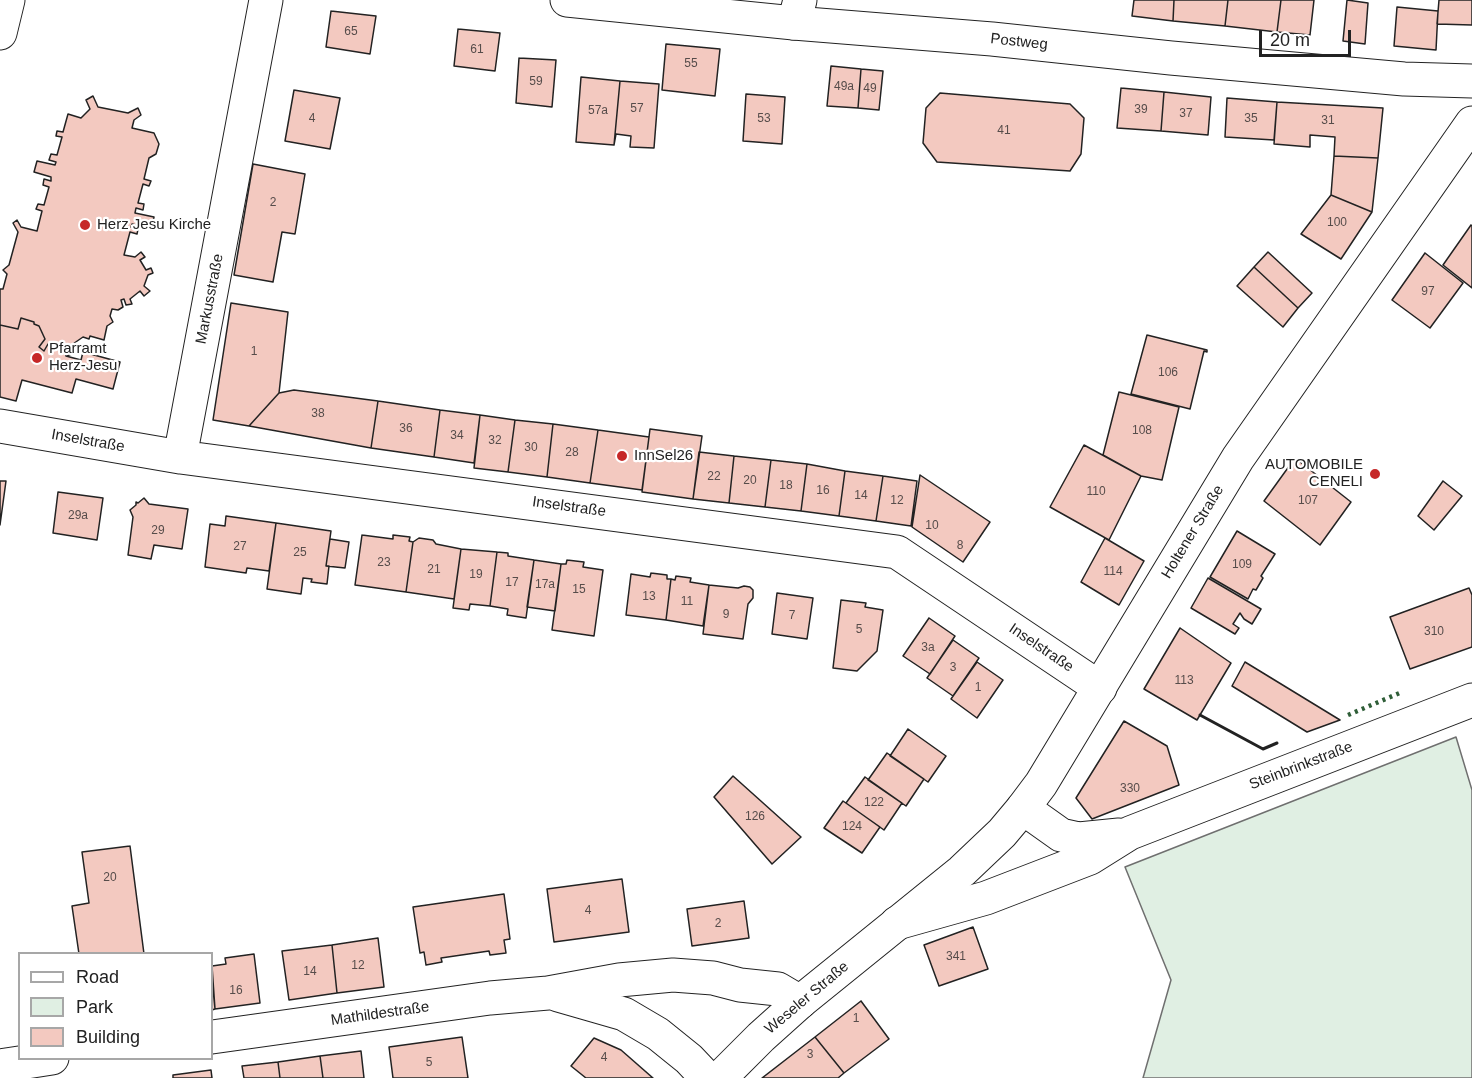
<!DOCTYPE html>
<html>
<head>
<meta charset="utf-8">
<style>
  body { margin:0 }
  #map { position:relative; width:1472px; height:1078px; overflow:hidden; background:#fff; font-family:Arial,sans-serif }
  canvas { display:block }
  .legend { position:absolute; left:18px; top:952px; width:195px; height:108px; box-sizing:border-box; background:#fff; border:2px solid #a7a7a7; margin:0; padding:8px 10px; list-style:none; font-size:18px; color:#222 }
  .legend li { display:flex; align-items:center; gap:12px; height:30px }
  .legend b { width:30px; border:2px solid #a7a7a7 }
  .scale { position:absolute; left:1259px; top:30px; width:92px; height:27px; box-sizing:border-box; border:3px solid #222; border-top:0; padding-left:8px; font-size:18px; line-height:21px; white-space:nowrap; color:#222; -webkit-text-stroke:4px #fff; paint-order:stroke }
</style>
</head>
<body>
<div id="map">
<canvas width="1472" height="1078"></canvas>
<ul class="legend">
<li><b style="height:8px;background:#fff"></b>Road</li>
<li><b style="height:16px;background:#e0efe3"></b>Park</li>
<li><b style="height:16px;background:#f3c9c0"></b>Building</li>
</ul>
<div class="scale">20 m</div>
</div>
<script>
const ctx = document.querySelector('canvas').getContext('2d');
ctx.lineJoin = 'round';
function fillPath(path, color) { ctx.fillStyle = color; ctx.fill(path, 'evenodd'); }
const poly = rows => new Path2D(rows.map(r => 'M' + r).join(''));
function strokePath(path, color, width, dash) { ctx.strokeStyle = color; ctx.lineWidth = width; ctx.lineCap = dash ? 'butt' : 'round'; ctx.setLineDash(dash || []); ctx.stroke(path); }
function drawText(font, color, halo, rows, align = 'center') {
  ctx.font = font + ' Arial,sans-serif'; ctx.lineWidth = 4.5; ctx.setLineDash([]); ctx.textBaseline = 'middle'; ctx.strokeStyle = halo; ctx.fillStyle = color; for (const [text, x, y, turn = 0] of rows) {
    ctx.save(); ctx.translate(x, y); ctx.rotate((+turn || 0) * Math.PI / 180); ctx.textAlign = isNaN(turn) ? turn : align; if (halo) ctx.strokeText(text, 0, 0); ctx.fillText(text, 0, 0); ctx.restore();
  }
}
const green = poly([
  [1456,737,1472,790,1472,1078,1143,1078,1171,980,1125,867,1456,737]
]);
const building = poly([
  [1134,0,1174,0,1173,21,1132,16,1134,0],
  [1174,0,1228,0,1225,26,1173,21,1174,0],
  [1228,0,1281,0,1277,32,1225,26,1228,0],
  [1281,0,1314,0,1310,35,1277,32,1281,0],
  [1347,0,1368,3,1365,44,1343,41,1347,0],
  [1439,0,1472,0,1472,25,1437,24,1439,0],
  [1397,7,1438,11,1436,50,1394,46,1397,7],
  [331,11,376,16,370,54,326,47,331,11],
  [458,29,500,33,495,71,454,66,458,29],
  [666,44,720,49,715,96,662,90,666,44],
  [519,58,556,60,552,107,516,103,519,58],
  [831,66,861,69,858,108,827,106,831,66],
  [861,69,883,71,879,110,858,108,861,69],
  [581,77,620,81,614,145,576,142,581,77],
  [620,81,659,84,654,148,630,147,631,136,616,134,614,145,620,81],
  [1121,88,1164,92,1161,131,1117,128,1121,88],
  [294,90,340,98,330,149,285,141,294,90],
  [1164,92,1211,97,1208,135,1161,131,1164,92],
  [940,93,1070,104,1084,118,1081,154,1070,171,937,162,923,143,926,108,940,93],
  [746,94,785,97,782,144,743,141,746,94],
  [93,96,98,107,128,113,138,108,141,115,134,120,132,128,154,133,159,144,156,154,149,158,144,179,151,181,149,186,143,184,138,203,144,204,143,210,136,208,135,213,154,217,151,229,132,224,131,227,138,229,137,234,130,232,124,255,135,257,141,252,145,257,140,260,146,270,151,268,153,273,148,275,144,286,150,291,144,296,140,291,130,299,132,304,126,305,124,299,121,300,123,307,118,310,112,309,110,316,113,322,107,326,104,340,90,336,89,339,83,337,70,346,72,354,66,356,64,348,48,344,44,351,39,347,45,339,39,326,34,324,34,322,21,318,18,329,0,325,0,289,3,289,7,274,3,270,9,265,18,232,13,223,17,220,21,227,37,231,42,211,36,209,38,204,44,205,49,187,43,185,44,179,51,181,51,177,34,172,37,161,55,165,56,162,49,160,51,154,57,155,62,137,56,136,57,131,63,132,68,114,81,118,90,109,86,100,93,96],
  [1227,98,1277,102,1274,140,1225,137,1227,98],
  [1277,102,1383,108,1378,158,1334,156,1335,137,1310,135,1310,147,1274,144,1277,102],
  [1334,156,1378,158,1372,212,1331,195,1334,156],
  [253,164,305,174,295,234,282,232,273,282,234,275,253,164],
  [1331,195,1372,212,1341,259,1301,234,1331,195],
  [1471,225,1472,226,1472,288,1443,265,1471,225],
  [1268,252,1312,293,1298,308,1254,267,1268,252],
  [1425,253,1463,283,1430,328,1392,300,1425,253],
  [1254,267,1298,308,1283,327,1237,286,1254,267],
  [231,303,288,312,279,393,249,426,213,420,231,303],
  [21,318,34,322,34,324,39,326,45,339,39,347,44,351,48,344,64,348,66,356,81,360,83,352,120,362,113,389,76,379,72,393,22,380,16,401,0,397,0,325,18,329,21,318],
  [1147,335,1207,350,1207,352,1204,351,1190,409,1131,394,1147,335],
  [294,390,378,401,371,448,249,426,279,393,294,390],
  [1119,392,1179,407,1162,480,1141,476,1103,455,1119,392],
  [378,401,440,410,434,457,371,448,378,401],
  [440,410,480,415,474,463,434,457,440,410],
  [480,415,515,420,508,472,474,468,480,415],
  [515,420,553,424,547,477,508,472,515,420],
  [553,424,598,430,590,483,547,477,553,424],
  [650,429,702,436,693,499,642,492,650,429],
  [598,430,649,437,642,490,590,483,598,430],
  [1084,445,1141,476,1109,540,1050,507,1084,445],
  [699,452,734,456,729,503,693,499,699,452],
  [734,456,771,460,765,507,729,503,734,456],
  [1295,458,1351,502,1320,545,1264,501,1295,458],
  [771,460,807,464,801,511,765,507,771,460],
  [807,464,845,471,839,516,801,511,807,464],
  [845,471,883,476,876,521,839,516,845,471],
  [920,475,990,522,963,562,912,527,920,475],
  [883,476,917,481,911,526,876,521,883,476],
  [0,481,6,481,0,525,0,481],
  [1443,481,1462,496,1434,530,1418,516,1443,481],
  [58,492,103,498,97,540,53,533,58,492],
  [144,498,149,504,188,509,182,549,154,545,151,559,128,555,133,517,130,510,136,505,136,502,138,503,144,498],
  [226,516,276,523,269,571,247,568,246,573,205,567,210,524,225,526,226,516],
  [276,523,331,531,326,566,329,566,327,584,311,582,312,579,303,578,301,594,267,589,276,523],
  [1237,531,1275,554,1261,576,1263,578,1256,590,1253,589,1248,599,1210,577,1237,531],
  [362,535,393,539,393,535,410,537,409,541,413,542,406,592,355,585,362,535],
  [419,538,433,540,436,544,461,549,454,599,406,592,413,542,419,538],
  [1105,538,1144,561,1119,605,1081,582,1105,538],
  [330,539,349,542,345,568,326,566,330,539],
  [461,549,497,552,490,606,470,604,469,610,453,608,461,549],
  [497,552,508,553,508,556,534,560,526,618,507,615,508,609,490,606,497,552],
  [534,560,561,564,555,611,527,607,534,560],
  [567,560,584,562,583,567,603,570,594,636,552,630,561,564,566,564,567,560],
  [651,573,667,575,667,579,671,579,666,620,626,615,631,574,650,577,651,573],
  [676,576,691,578,690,582,709,585,703,626,666,620,671,579,675,580,676,576],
  [1208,578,1261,609,1252,624,1244,619,1240,613,1233,624,1239,628,1235,634,1191,608,1208,578],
  [709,585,738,588,744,586,750,587,753,590,753,598,748,604,743,639,703,634,709,585],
  [1469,588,1472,595,1472,647,1410,669,1390,617,1469,588],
  [777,593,813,598,807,639,772,634,777,593],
  [841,600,866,603,865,607,883,610,877,651,857,671,833,668,841,600],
  [929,618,955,636,930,674,903,656,929,618],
  [1180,628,1231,663,1197,720,1144,689,1180,628],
  [953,640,979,658,953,696,927,678,953,640],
  [977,662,1003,680,977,718,951,699,977,662],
  [1245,662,1340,720,1307,732,1232,686,1245,662],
  [1124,721,1167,746,1179,785,1092,819,1076,798,1124,721],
  [908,729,946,756,928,782,890,756,908,729],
  [887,753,924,779,906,806,868,780,887,753],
  [733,776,801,837,772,864,714,797,733,776],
  [865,777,902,803,884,830,846,803,865,777],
  [843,801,880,827,862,853,824,828,843,801],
  [130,846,144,954,79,954,72,906,89,903,82,852,130,846],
  [622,879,629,932,554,942,547,889,622,879],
  [504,894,510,939,504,940,506,953,490,955,489,951,441,958,442,962,426,965,424,952,420,953,413,907,504,894],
  [744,901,749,938,692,946,687,909,744,901],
  [973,927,988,969,939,986,924,945,973,927],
  [378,938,384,987,337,993,332,945,378,938],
  [332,945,337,993,289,1000,282,951,332,945],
  [254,954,260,1003,215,1009,212,966,226,964,225,958,254,954],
  [212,979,215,1009,212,1010,212,979],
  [861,1001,889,1039,844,1073,815,1037,861,1001],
  [462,1037,468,1078,393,1078,389,1047,462,1037],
  [815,1037,844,1073,838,1078,762,1078,815,1037],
  [594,1038,621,1050,653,1078,586,1078,571,1066,594,1038],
  [361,1051,364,1078,323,1078,320,1056,361,1051],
  [320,1056,323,1078,280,1078,278,1062,320,1056],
  [278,1062,280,1078,244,1078,242,1066,278,1062],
  [211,1070,212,1078,173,1078,173,1075,211,1070]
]);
const minor = poly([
  [794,23,800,0],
  [0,33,8,0],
  [0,426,180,457,897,552,1100,688],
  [180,457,266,0],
  [1023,808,1061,835,1079,839,1119,835],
  [897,923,986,898,1090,858,1130,833,1472,700],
  [558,995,624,1014,658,1034,689,1059,707,1078],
  [212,1037,490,998,548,993,619,980,673,975,713,978,740,985,778,989,800,1002],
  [0,1066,52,1058]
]);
const major = poly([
  [567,0,794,23,992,39,1171,58,1404,79,1472,81],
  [720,1078,761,1037,800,1002,962,871,1002,833,1023,808,1041,784,1238,458,1472,123]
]);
const hedge = poly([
  [1348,715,1402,692]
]);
const wall = poly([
  [1200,715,1263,749,1277,743]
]);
const markers = [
  [85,225,6,"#c62828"],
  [37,358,6,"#c62828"],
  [622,456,6,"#c62828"],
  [1375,474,6,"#c62828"]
];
const numberNames = [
  ["65",351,32],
  ["61",477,50],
  ["55",691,64],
  ["59",536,82],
  ["49a",844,87],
  ["49",870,89],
  ["57",637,109],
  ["39",1141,110],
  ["57a",598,111],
  ["37",1186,114],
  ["4",312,119],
  ["53",764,119],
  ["35",1251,119],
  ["31",1328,121],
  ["41",1004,131],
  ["2",273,203],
  ["100",1337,223],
  ["97",1428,292],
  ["1",254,352],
  ["106",1168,373],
  ["38",318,414],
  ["36",406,429],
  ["108",1142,431],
  ["34",457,436],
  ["32",495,441],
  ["30",531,448],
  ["28",572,453],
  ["22",714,477],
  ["20",750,481],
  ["18",786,486],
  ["16",823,491],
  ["110",1096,492],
  ["14",861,496],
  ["12",897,501],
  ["107",1308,501],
  ["29a",78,516],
  ["10",932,526],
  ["29",158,531],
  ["8",960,546],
  ["27",240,547],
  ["25",300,553],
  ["23",384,563],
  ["109",1242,565],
  ["21",434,570],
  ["114",1113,572],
  ["19",476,575],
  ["17",512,583],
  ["17a",545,585],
  ["15",579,590],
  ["13",649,597],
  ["11",687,602],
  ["9",726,615],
  ["7",792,616],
  ["5",859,630],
  ["310",1434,632],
  ["3a",928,648],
  ["3",953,668],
  ["113",1184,681],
  ["1",978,688],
  ["330",1130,789],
  ["122",874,803],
  ["126",755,817],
  ["124",852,827],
  ["20",110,878],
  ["4",588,911],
  ["2",718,924],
  ["341",956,957],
  ["12",358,966],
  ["14",310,972],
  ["16",236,991],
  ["1",856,1019],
  ["3",810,1055],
  ["4",604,1058],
  ["5",429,1063]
];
const streetNames = [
  ["Postweg",1019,42,6],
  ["Markusstraße",210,299,-79],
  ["Inselstraße",88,441,10],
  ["Inselstraße",569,507,8],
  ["Holtener Straße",1193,532,-59],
  ["Inselstraße",1041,648,34],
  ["Steinbrinkstraße",1301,766,-21],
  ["Weseler Straße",807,998,-40],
  ["Mathildestraße",380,1014,-8]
];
const poiNames = [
  ["Herz Jesu Kirche",97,225],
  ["Pfarramt",49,349],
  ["Herz-Jesu",49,366],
  ["InnSel26",634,456],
  ["AUTOMOBILE",1363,465,"right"],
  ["CENELI",1363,482,"right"]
];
fillPath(green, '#e0efe3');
strokePath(green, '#6f6f6f', 1.5);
fillPath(building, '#f3c9c0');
strokePath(building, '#222', 1.5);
strokePath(minor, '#222', 35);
strokePath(major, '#222', 35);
strokePath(minor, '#fff', 33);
strokePath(major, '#fff', 33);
strokePath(hedge, '#2f5e38', 4.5, [3, 4.5]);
strokePath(wall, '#222', 3);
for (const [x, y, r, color] of markers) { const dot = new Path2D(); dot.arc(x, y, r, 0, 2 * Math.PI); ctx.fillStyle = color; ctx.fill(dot); strokePath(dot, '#fff', 2); }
drawText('12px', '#564c4a', null, numberNames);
drawText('15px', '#222', '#fff', streetNames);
drawText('15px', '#222', '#fff', poiNames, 'left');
</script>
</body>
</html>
